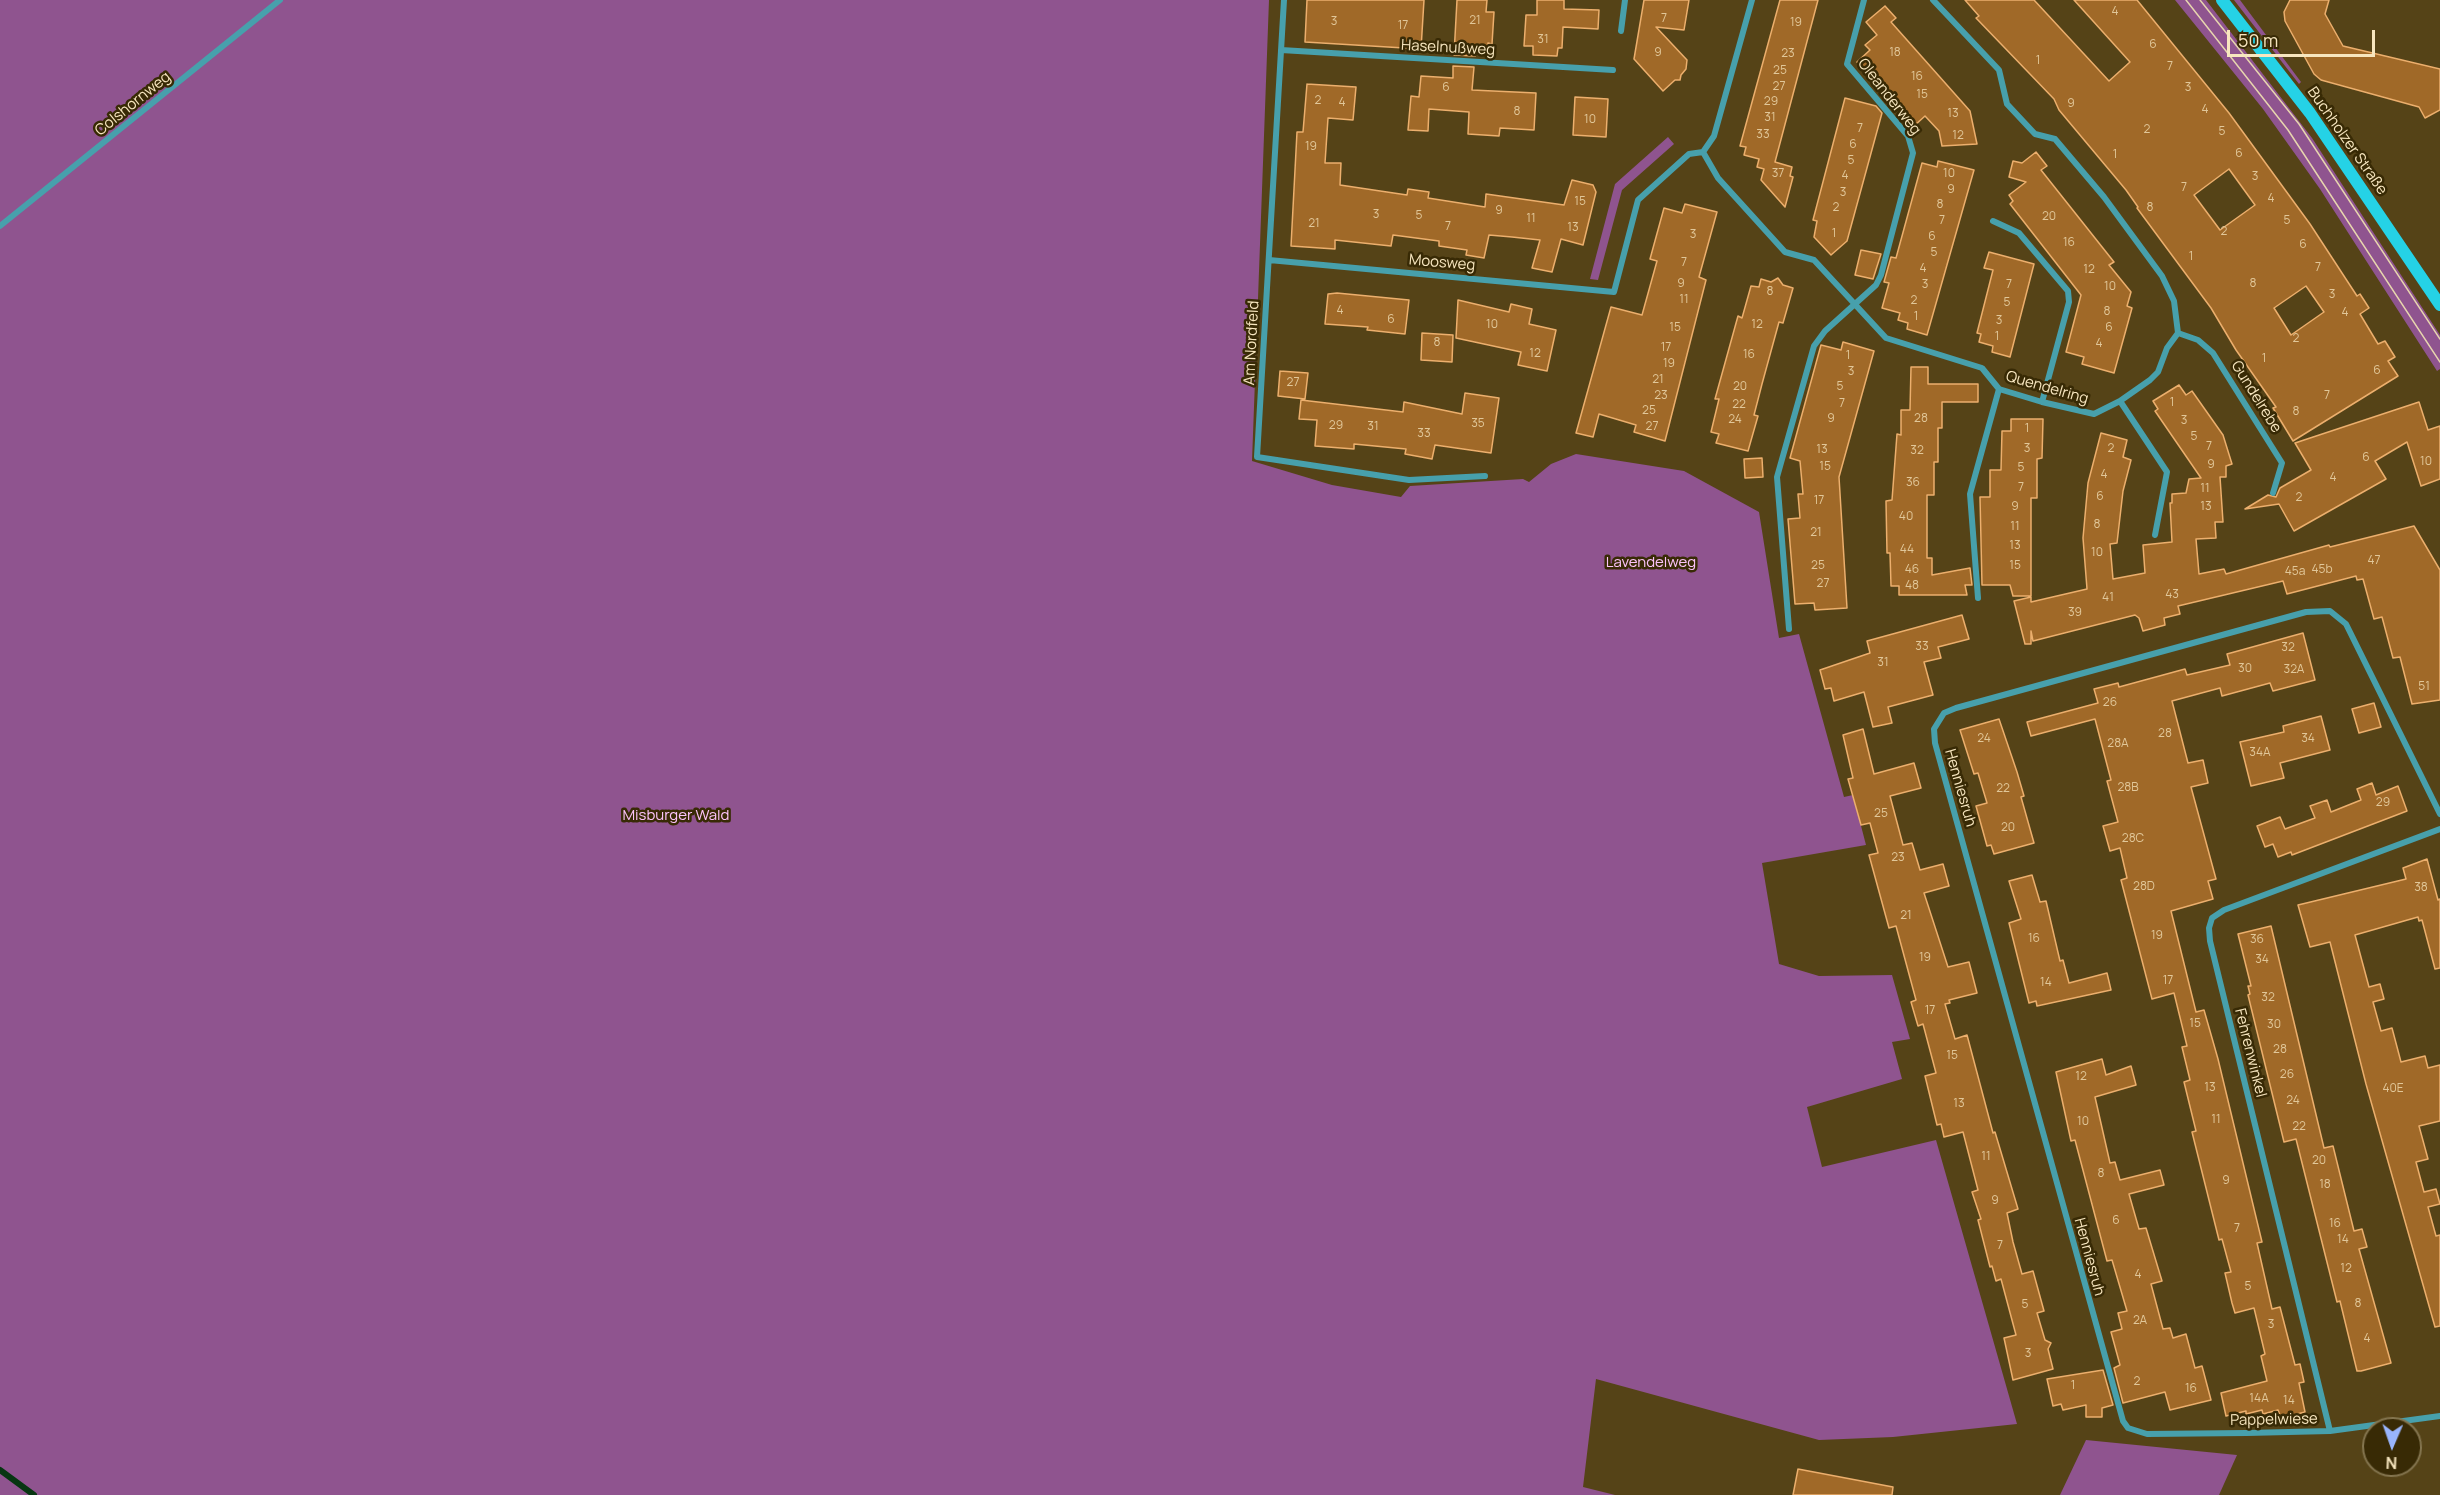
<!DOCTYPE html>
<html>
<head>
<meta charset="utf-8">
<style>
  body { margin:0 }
  #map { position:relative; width:2440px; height:1495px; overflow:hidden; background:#554317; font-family:Manrope,sans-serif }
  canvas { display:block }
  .north { position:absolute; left:2362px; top:1417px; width:60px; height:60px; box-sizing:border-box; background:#382a05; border:2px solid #84754f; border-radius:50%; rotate:182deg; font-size:16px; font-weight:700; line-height:24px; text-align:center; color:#f7e6bf }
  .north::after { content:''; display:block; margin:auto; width:21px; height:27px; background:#99b5fd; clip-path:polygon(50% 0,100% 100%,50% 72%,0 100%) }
  .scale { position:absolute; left:2227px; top:30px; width:148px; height:27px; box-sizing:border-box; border:3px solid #f7e6bf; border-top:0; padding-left:8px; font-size:18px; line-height:21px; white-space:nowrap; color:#f7e6bf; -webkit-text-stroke:4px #382a05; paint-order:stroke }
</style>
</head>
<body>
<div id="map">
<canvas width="2440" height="1495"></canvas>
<div class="north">N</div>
<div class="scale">50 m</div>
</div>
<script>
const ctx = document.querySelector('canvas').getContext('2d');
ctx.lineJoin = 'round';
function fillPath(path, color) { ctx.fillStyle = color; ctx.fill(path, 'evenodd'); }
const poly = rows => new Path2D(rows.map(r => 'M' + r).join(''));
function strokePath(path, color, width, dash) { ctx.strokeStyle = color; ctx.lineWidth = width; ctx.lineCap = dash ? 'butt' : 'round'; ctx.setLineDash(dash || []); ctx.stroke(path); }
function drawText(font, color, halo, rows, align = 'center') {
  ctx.font = font + ' Manrope,sans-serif'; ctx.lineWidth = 5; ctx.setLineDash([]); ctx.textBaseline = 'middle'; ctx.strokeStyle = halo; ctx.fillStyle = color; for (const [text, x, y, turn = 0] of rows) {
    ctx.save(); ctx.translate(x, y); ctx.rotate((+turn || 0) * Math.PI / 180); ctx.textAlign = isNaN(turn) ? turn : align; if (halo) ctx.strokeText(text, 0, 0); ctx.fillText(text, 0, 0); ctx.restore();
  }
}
const green = poly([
  [0,0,1269,0,1252,461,1332,485,1401,497,1410,486,1523,479,1529,482,1551,464,1576,454,1684,471,1759,512,1779,638,1799,634,1844,797,1853,795,1866,845,1762,863,1779,964,1819,976,1892,975,1910,1039,1892,1042,1902,1079,1807,1107,1822,1167,1936,1140,2017,1424,1893,1437,1819,1440,1596,1379,1583,1487,1615,1495,0,1495],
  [2175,0,2206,0,2312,138,2440,335,2440,369,2437,371,2320,189,2263,109],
  [2234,0,2240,0,2301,82,2299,84],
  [1668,137,1674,144,1622,190,1598,280,1590,279,1615,184],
  [2086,1440,2237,1455,2219,1495,2060,1495]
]);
const stream = poly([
  [0,1470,34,1495]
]);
const building = poly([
  [1307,0,1424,0,1421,49,1305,42,1307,0],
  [1457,0,1487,0,1486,12,1494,12,1492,44,1488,43,1487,52,1476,51,1475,56,1454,55,1457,0],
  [1537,0,1564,0,1564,9,1599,10,1598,29,1563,27,1562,48,1558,48,1557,56,1533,55,1533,46,1524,46,1526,15,1537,15,1537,0],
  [1644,0,1689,0,1684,30,1656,27,1687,60,1686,69,1681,75,1680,80,1675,80,1663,91,1634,59,1644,0],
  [1780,0,1818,0,1775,162,1792,167,1790,176,1793,177,1785,207,1761,180,1764,169,1757,167,1759,159,1744,155,1746,147,1740,146,1780,0],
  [1965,0,2034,0,2109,81,2130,62,2074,0,2137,0,2229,113,2310,224,2357,296,2360,294,2369,308,2360,314,2378,344,2385,341,2395,357,2388,361,2398,376,2293,441,2273,408,2276,407,2236,350,2211,308,2137,208,2138,207,2126,190,2059,110,2054,99,1976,18,1979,16,1965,0],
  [2229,169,2255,205,2220,230,2194,195,2229,169],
  [2306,286,2324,312,2291,335,2274,308,2306,286],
  [2290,0,2329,0,2325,14,2343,46,2440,69,2440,110,2425,118,2419,107,2321,80,2314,74,2285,21,2284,12,2290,0],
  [1885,6,1896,18,1891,22,1970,111,1977,144,1942,146,1939,131,1925,116,1914,126,1857,62,1870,50,1865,45,1877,35,1866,22,1885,6],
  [1453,66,1474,67,1472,90,1536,93,1534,130,1500,128,1499,136,1468,134,1469,112,1429,109,1428,131,1408,130,1411,96,1419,97,1421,76,1453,78,1453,66],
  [1307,84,1356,87,1353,120,1328,118,1325,163,1341,163,1340,185,1407,195,1408,189,1429,192,1428,198,1485,207,1486,194,1564,205,1572,180,1593,185,1596,192,1583,245,1561,239,1552,272,1532,268,1540,240,1512,237,1489,235,1484,258,1466,255,1467,250,1439,246,1439,241,1393,235,1391,246,1335,240,1335,249,1291,246,1297,132,1303,132,1307,84],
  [1575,97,1608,99,1606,137,1573,135,1575,97],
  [1845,98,1876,106,1882,113,1847,241,1831,255,1814,237,1817,221,1813,220,1845,98],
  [2036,152,2047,166,2041,170,2114,262,2109,265,2131,292,2127,306,2132,308,2114,373,2082,364,2084,357,2066,352,2081,295,2010,204,2013,201,2009,195,2026,182,2009,177,2013,161,2022,163,2036,152],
  [1938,161,1974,170,1927,335,1907,329,1908,323,1898,320,1900,313,1882,308,1889,283,1884,282,1891,257,1896,258,1922,163,1937,167,1938,161],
  [1685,204,1717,212,1699,277,1706,280,1665,441,1634,432,1636,425,1599,414,1593,437,1576,433,1611,307,1642,315,1657,261,1650,259,1664,208,1682,213,1685,204],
  [1861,250,1881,254,1873,279,1855,275,1861,250],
  [1989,252,2034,264,2010,357,1992,352,1993,346,1979,342,1981,334,1977,333,1993,270,1984,268,1989,252],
  [1778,278,1783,285,1793,288,1783,323,1779,322,1762,384,1754,415,1758,416,1748,451,1716,443,1719,434,1711,432,1719,399,1715,399,1738,316,1742,318,1751,286,1759,287,1761,279,1771,282,1778,278],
  [1337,293,1409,300,1405,334,1367,330,1368,327,1325,324,1328,294,1337,293],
  [1458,300,1509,312,1511,304,1532,309,1529,324,1556,330,1547,371,1518,365,1521,352,1456,338,1458,300],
  [1422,333,1453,335,1452,362,1421,360,1422,333],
  [1843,342,1874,351,1839,477,1847,608,1815,610,1814,603,1795,604,1788,519,1800,518,1798,494,1803,494,1800,461,1790,458,1821,345,1841,350,1843,342],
  [1911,367,1928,367,1928,384,1978,384,1978,402,1942,402,1942,428,1938,428,1938,462,1934,462,1934,495,1927,495,1927,558,1932,558,1932,575,1970,568,1972,585,1965,585,1967,595,1899,595,1899,586,1891,586,1890,553,1887,553,1886,501,1892,500,1897,434,1901,435,1901,410,1910,410,1911,367],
  [1280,371,1308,373,1305,399,1278,396,1280,371],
  [2179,385,2186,395,2192,391,2223,435,2232,464,2226,466,2226,477,2220,477,2223,522,2215,522,2216,538,2196,539,2199,574,2224,569,2226,574,2329,545,2330,547,2414,526,2440,570,2440,700,2412,704,2400,657,2393,658,2382,617,2374,619,2363,579,2357,580,2356,576,2287,594,2283,581,2178,606,2180,614,2164,618,2165,625,2143,631,2139,618,2135,615,2033,641,2031,631,2031,644,2025,644,2014,601,2031,597,2031,602,2087,589,2083,538,2088,483,2101,433,2127,440,2123,457,2131,460,2123,491,2117,543,2110,544,2113,579,2145,573,2143,545,2172,542,2170,503,2172,503,2172,494,2186,493,2189,479,2201,478,2155,411,2158,409,2153,401,2179,385],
  [1465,393,1499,398,1491,453,1435,445,1432,459,1405,454,1406,449,1354,444,1354,449,1315,446,1317,420,1299,419,1301,400,1403,412,1404,402,1462,414,1465,393],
  [2419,402,2428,430,2440,426,2440,479,2421,486,2407,442,2375,461,2386,479,2294,531,2279,504,2245,509,2268,495,2276,497,2280,488,2311,470,2295,443,2419,402],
  [2011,419,2043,419,2042,458,2037,459,2037,498,2031,498,2031,596,2013,596,2010,585,1982,585,1980,497,1990,497,1990,470,2001,470,2002,431,2011,431,2011,419],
  [1762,458,1763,477,1745,478,1744,459,1762,458],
  [1962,615,1969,639,1938,647,1941,658,1924,662,1933,695,1888,707,1892,723,1873,727,1864,692,1834,701,1831,688,1825,689,1820,670,1870,653,1867,641,1962,615],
  [2303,633,2315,680,2273,691,2270,683,2222,696,2220,688,2172,701,2188,763,2203,760,2208,783,2191,787,2216,879,2208,881,2213,899,2171,911,2196,1012,2204,1010,2218,1059,2262,1242,2257,1243,2272,1309,2280,1307,2295,1365,2300,1364,2304,1382,2299,1383,2305,1412,2281,1418,2278,1410,2263,1414,2262,1410,2246,1414,2246,1411,2226,1416,2221,1393,2267,1381,2261,1356,2265,1354,2254,1308,2235,1313,2232,1303,2225,1273,2231,1272,2222,1239,2219,1240,2192,1132,2196,1131,2184,1082,2190,1080,2182,1047,2187,1046,2174,993,2152,999,2121,880,2127,878,2120,848,2110,851,2103,826,2118,822,2107,781,2111,780,2095,719,2031,736,2027,722,2098,703,2094,689,2118,683,2119,687,2185,669,2187,675,2230,665,2227,654,2303,633],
  [2374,703,2381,727,2359,733,2352,709,2374,703],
  [2321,716,2330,750,2280,763,2284,778,2251,786,2240,742,2284,732,2283,726,2321,716],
  [1999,719,2017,772,2024,796,2021,797,2034,843,1994,854,1991,845,1987,846,1976,806,1987,803,1978,773,1974,774,1960,730,1999,719],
  [1863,729,1874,774,1914,763,1921,788,1890,796,1903,845,1912,843,1920,870,1943,864,1949,886,1924,893,1948,967,1969,962,1977,993,1949,1000,1950,1003,1945,1004,1955,1039,1967,1035,1993,1133,1995,1132,2018,1209,2007,1213,2013,1242,2022,1274,2033,1271,2044,1311,2037,1313,2045,1340,2051,1343,2048,1349,2053,1369,2013,1380,2004,1338,2016,1335,2001,1279,1996,1281,1992,1266,1990,1267,1978,1220,1981,1219,1972,1192,1978,1190,1963,1132,1944,1137,1941,1124,1937,1125,1925,1076,1936,1073,1923,1024,1918,1026,1911,1002,1916,1000,1896,926,1889,928,1869,855,1878,853,1870,823,1861,825,1848,779,1853,778,1843,735,1863,729],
  [2372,783,2376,795,2398,786,2407,811,2292,855,2291,852,2278,857,2273,844,2265,847,2257,826,2280,817,2285,829,2315,818,2310,806,2327,800,2331,812,2361,800,2357,789,2372,783],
  [2427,859,2438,900,2440,899,2440,968,2435,969,2422,920,2419,921,2418,917,2355,935,2369,987,2380,984,2384,999,2373,1002,2381,1031,2392,1028,2401,1062,2425,1056,2428,1068,2440,1065,2440,1121,2419,1126,2428,1159,2416,1162,2424,1192,2436,1189,2440,1204,2428,1207,2436,1236,2440,1235,2440,1326,2435,1327,2366,1084,2330,942,2310,947,2298,905,2406,879,2403,868,2427,859],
  [2032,875,2040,902,2046,901,2060,961,2063,960,2069,983,2107,973,2111,990,2037,1006,2036,1001,2029,1003,2009,923,2021,919,2009,881,2032,875],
  [2271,926,2324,1148,2333,1146,2354,1231,2362,1229,2367,1247,2359,1249,2391,1363,2361,1371,2357,1371,2340,1301,2337,1302,2296,1139,2284,1142,2248,995,2250,994,2248,986,2251,986,2238,934,2271,926],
  [2102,1059,2106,1075,2131,1066,2136,1085,2095,1097,2110,1163,2115,1162,2120,1180,2160,1170,2164,1185,2129,1194,2139,1229,2146,1228,2162,1281,2151,1284,2163,1329,2170,1328,2173,1338,2186,1334,2195,1368,2202,1366,2211,1400,2170,1410,2165,1392,2123,1403,2114,1368,2120,1365,2111,1332,2122,1329,2118,1313,2127,1311,2112,1260,2107,1261,2075,1140,2071,1141,2056,1072,2102,1059],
  [2103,1370,2113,1405,2102,1408,2102,1417,2086,1417,2086,1405,2063,1410,2061,1404,2053,1406,2047,1379,2103,1370],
  [1798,1469,1893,1487,1892,1495,1793,1495,1798,1469]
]);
const minor = poly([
  [1284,0,1257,457,1409,480,1485,476],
  [1621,31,1625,0],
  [1281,50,1613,70],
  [1703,152,1718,178,1785,252,1814,260,1886,338,1982,368,1999,389,2042,402,2094,414,2120,401,2150,380,2158,372,2167,348,2178,333,2174,301,2162,276,2104,197,2055,139,2035,134,2007,104,1999,70,1933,0],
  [1703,152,1714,136,1752,0],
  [1993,221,2019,233,2068,291,2069,302,2042,402],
  [0,226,280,0],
  [1269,260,1614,292,1638,200,1689,154,1703,152],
  [2178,333,2198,340,2213,353,2282,463,2273,493],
  [2120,401,2167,472,2155,535],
  [1978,598,1970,494,1999,389],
  [1789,629,1777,477,1814,346,1825,331,1876,285,1881,275,1913,153,1908,136,1847,64,1864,0],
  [2440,814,2346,624,2330,611,2306,612,1956,708,1944,713,1934,729,1935,743,2123,1421,2128,1428,2147,1434,2247,1433,2330,1431,2440,1416],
  [2330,1431,2210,941,2209,928,2212,918,2224,910,2440,829]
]);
const secondary = poly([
  [2222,0,2310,113,2440,305]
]);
const tram = poly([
  [2186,0,2288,130,2440,362],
  [2200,0,2299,124,2440,339]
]);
const numberNames = [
  ["4",2115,12],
  ["7",1664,19],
  ["21",1475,21],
  ["3",1334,22],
  ["19",1796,23],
  ["17",1403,26],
  ["31",1543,40],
  ["6",2153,45],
  ["9",1658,53],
  ["18",1895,53],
  ["23",1788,54],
  ["1",2038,61],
  ["7",2170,67],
  ["25",1780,71],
  ["16",1917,77],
  ["27",1779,87],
  ["6",1446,88],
  ["3",2188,88],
  ["15",1922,95],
  ["2",1318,101],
  ["29",1771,102],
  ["4",1342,103],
  ["9",2071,104],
  ["4",2205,110],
  ["8",1517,112],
  ["13",1953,114],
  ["31",1770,118],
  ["10",1590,120],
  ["7",1860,129],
  ["2",2147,130],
  ["5",2222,132],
  ["33",1763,135],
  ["12",1958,136],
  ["6",1853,145],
  ["19",1311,147],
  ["6",2239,154],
  ["1",2115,155],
  ["5",1851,161],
  ["37",1778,174],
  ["10",1949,174],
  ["4",1845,176],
  ["3",2255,177],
  ["7",2184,188],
  ["9",1951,190],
  ["3",1843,193],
  ["4",2271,199],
  ["15",1580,202],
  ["8",1940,205],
  ["2",1836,208],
  ["8",2150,208],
  ["9",1499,211],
  ["3",1376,215],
  ["5",1419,216],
  ["20",2049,217],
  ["11",1531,219],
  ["7",1942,221],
  ["5",2287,221],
  ["21",1314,224],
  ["7",1448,227],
  ["13",1573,228],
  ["2",2224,232],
  ["1",1834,234],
  ["3",1693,235],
  ["6",1932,237],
  ["16",2069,243],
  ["6",2303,245],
  ["5",1934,253],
  ["1",2191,257],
  ["7",1684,263],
  ["7",2318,268],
  ["4",1923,269],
  ["12",2089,270],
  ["9",1681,284],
  ["8",2253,284],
  ["3",1925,285],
  ["7",2009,285],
  ["10",2110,287],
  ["8",1770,292],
  ["3",2332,295],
  ["11",1684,300],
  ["2",1914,301],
  ["5",2007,303],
  ["4",1340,311],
  ["8",2107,312],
  ["4",2345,313],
  ["1",1916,317],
  ["6",1391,320],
  ["3",1999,321],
  ["10",1492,325],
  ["12",1757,325],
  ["15",1675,328],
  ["6",2109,328],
  ["1",1997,337],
  ["2",2296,339],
  ["8",1437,343],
  ["4",2099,344],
  ["17",1666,348],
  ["12",1535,354],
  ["16",1749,355],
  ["1",1848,356],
  ["1",2264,359],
  ["19",1669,364],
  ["6",2377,371],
  ["3",1851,372],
  ["21",1658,380],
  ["27",1293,383],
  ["20",1740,387],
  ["5",1840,387],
  ["23",1661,396],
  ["7",2327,396],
  ["1",2172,403],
  ["7",1842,404],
  ["22",1739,405],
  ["25",1649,411],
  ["8",2296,412],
  ["9",1831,419],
  ["28",1921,419],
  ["24",1735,420],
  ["3",2184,421],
  ["35",1478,424],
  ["29",1336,426],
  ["31",1373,427],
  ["27",1652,427],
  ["1",2027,429],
  ["33",1424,434],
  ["5",2194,437],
  ["7",2209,447],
  ["3",2027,449],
  ["2",2111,449],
  ["13",1822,450],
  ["32",1917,451],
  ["6",2366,458],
  ["10",2426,462],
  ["9",2211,465],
  ["15",1825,467],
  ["5",2021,468],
  ["4",2104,475],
  ["4",2333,478],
  ["36",1913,483],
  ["7",2021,488],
  ["11",2205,489],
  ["6",2100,497],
  ["2",2299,498],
  ["17",1819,501],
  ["9",2015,507],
  ["13",2206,507],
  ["40",1906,517],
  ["8",2097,525],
  ["11",2015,527],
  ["21",1816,533],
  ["13",2015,546],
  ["44",1907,550],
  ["10",2097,553],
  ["47",2374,561],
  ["25",1818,566],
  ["15",2015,566],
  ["46",1912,570],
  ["45b",2322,570],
  ["45a",2295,572],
  ["27",1823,584],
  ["48",1912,586],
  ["43",2172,595],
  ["41",2108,598],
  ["39",2075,613],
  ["33",1922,647],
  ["32",2288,648],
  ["31",1883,663],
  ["30",2245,669],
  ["32A",2294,670],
  ["51",2424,687],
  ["26",2110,703],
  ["28",2165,734],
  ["24",1984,739],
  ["34",2308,739],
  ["28A",2118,744],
  ["34A",2260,753],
  ["28B",2128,788],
  ["22",2003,789],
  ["29",2383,803],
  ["25",1881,814],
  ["20",2008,828],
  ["28C",2133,839],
  ["23",1898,858],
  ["28D",2144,887],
  ["38",2421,888],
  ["21",1906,916],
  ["19",2157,936],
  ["16",2034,939],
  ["36",2257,940],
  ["19",1925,958],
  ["34",2262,960],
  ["17",2168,981],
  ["14",2046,983],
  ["32",2268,998],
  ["17",1930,1011],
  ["15",2195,1024],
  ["30",2274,1025],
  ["28",2280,1050],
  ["15",1952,1056],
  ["26",2287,1075],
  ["12",2081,1077],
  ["13",2210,1088],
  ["40E",2393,1089],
  ["24",2293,1101],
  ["13",1959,1104],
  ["11",2216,1120],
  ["10",2083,1122],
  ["22",2299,1127],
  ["11",1986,1157],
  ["20",2319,1161],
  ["8",2101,1174],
  ["9",2226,1181],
  ["18",2325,1185],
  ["9",1995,1201],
  ["6",2116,1221],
  ["16",2335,1224],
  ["7",2237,1229],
  ["14",2343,1240],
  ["7",2000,1246],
  ["12",2346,1269],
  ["4",2138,1275],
  ["5",2248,1287],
  ["8",2358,1304],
  ["5",2025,1305],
  ["2A",2140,1321],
  ["3",2271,1325],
  ["4",2367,1339],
  ["3",2028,1354],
  ["2",2137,1382],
  ["1",2073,1386],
  ["16",2191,1389],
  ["14A",2259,1399],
  ["14",2289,1401]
];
const streetNames = [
  ["Haselnußweg",1448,48,3],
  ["Oleanderweg",1889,97,52],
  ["Colshornweg",133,104,-39],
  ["Buchholzer Straße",2347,141,55],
  ["Moosweg",1442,263,5],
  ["Am Nordfeld",1252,343,-87],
  ["Quendelring",2047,388,16],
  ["Gundelrebe",2256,397,58],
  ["Henniesruh",1960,788,74],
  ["Fehrenwinkel",2250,1053,76],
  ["Henniesruh",2089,1257,75],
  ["Pappelwiese",2274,1420,-1]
];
const parkNames = [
  ["Lavendelweg",1651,563],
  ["Misburger Wald",676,816]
];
fillPath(green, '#8f548f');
strokePath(stream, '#073612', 6);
fillPath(building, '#a06928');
strokePath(building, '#ecaf6d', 1.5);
strokePath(minor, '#47a0ac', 6);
strokePath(secondary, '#25d2e6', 12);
strokePath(tram, '#e7d5ae', 1.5);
drawText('12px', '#e1c799', null, numberNames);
drawText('15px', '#f7e6bf', '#382a05', streetNames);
drawText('15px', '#fcc3fb', '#382a05', parkNames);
</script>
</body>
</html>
